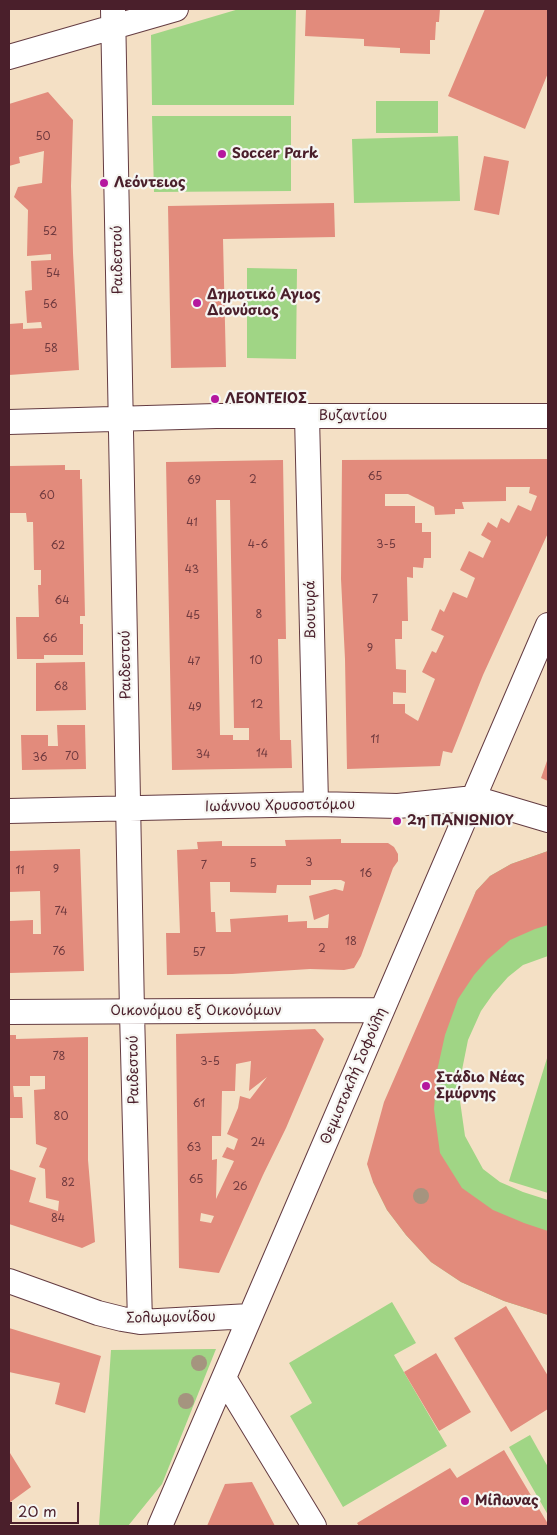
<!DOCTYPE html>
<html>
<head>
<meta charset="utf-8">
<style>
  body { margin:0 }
  #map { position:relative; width:557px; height:1535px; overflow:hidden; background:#f4e0c5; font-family:"Playpen Sans",sans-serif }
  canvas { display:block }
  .frame { position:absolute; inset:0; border:10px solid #4a1f2b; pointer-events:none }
  .scale { position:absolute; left:10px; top:1502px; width:69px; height:22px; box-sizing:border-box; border:2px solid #4a1f2b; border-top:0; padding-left:6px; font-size:15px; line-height:18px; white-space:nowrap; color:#4a1f2b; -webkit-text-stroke:4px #f6f6f2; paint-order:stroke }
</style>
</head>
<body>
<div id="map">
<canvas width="557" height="1535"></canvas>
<div class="frame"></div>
<div class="scale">20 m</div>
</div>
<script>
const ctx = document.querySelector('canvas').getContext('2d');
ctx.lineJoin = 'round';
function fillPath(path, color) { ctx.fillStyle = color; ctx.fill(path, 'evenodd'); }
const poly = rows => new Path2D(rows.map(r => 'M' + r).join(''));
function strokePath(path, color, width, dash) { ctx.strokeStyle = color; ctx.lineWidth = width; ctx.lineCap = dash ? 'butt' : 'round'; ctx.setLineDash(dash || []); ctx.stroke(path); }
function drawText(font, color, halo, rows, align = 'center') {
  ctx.font = font + ' "Playpen Sans",sans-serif'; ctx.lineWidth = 4.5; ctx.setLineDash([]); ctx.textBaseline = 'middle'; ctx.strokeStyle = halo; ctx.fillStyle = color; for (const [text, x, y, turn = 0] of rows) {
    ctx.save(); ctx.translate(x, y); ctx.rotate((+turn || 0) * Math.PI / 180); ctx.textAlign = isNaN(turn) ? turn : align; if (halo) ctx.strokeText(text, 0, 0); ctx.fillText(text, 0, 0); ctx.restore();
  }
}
const green = poly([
  [239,9,296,9,294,105,152,105,151,35],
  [376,101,438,101,438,133,376,133],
  [152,116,291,116,291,191,154,192],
  [458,136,460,201,354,203,352,139],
  [247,268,297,269,296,359,247,358],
  [548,851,548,956,523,965,508,977,493,994,481,1011,468,1040,462,1070,460,1101,465,1136,483,1169,500,1182,523,1192,548,1200,548,1315,504,1301,461,1282,431,1262,406,1235,387,1210,373,1182,476,891,490,876,511,864],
  [548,1055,548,1193,509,1181],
  [392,1302,416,1343,394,1355,447,1446,343,1507,290,1416,312,1403,289,1363],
  [216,1349,162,1484,128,1526,99,1526,111,1350],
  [530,1435,548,1467,548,1515,509,1447]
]);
const building = poly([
  [306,9,440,9,439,22,436,22,435,40,430,40,430,54,400,53,400,48,364,46,364,39,305,36],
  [485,9,548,9,548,73,525,129,448,96],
  [48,92,73,120,71,186,73,253,79,370,9,375,9,324,23,323,23,329,42,328,41,322,27,323,25,291,32,290,31,261,51,260,51,254,27,256,28,210,14,197,18,187,42,183,44,151,19,157,20,163,9,166,9,104],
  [484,156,509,161,499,215,474,210],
  [334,203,335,237,223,239,226,367,171,368,168,206],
  [548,459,548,533,483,675,452,753,443,751,440,766,347,769,345,659,341,579,342,460],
  [506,487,530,487,529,493,537,496,531,511,518,505,509,523,501,518,497,528,488,522,481,535,491,541,483,558,469,551,460,570,475,578,467,598,453,592,444,612,440,609,431,630,444,636,436,653,432,651,422,672,435,679,418,721,405,713,405,704,393,704,393,692,406,693,406,670,396,669,395,639,402,639,402,621,408,621,407,577,413,578,413,567,423,568,424,558,431,558,431,532,422,532,422,523,415,523,415,506,385,506,385,494,408,494,434,507,435,515,455,514,455,509,464,509,462,502,506,501],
  [283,460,286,639,278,639,280,740,291,740,292,768,172,770,166,462],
  [216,500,230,500,234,728,249,728,249,740,233,740,233,735,220,735],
  [65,465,65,470,80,470,80,479,82,479,85,616,80,616,80,624,83,624,83,655,44,655,44,659,17,659,16,617,39,617,38,585,41,585,41,570,34,570,33,522,27,522,26,513,9,513,9,466],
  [85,662,86,710,36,711,36,663],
  [57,725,85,725,86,769,22,770,21,735,48,735,48,746,58,746],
  [548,758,548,781,541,778],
  [341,839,341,843,388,843,394,847,398,854,398,861,393,868,361,956,354,968,344,970,310,969,232,974,167,975,166,933,180,933,177,850,198,849,197,842,222,841,222,846,286,846,285,840],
  [311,880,341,880,345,882,343,891,335,889,309,896,314,920,329,914,328,928,307,928,307,921,288,922,288,915,230,919,231,932,216,932,215,912,211,912,210,882,230,882,230,892,276,893,277,885,311,885],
  [80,849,84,971,9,973,9,921,33,920,33,934,41,934,40,891,9,892,9,851],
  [548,851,548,925,535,929,510,940,488,959,474,975,458,999,445,1035,437,1071,434,1109,440,1153,462,1188,493,1210,524,1223,548,1231,548,1315,504,1301,461,1282,431,1262,406,1235,387,1210,373,1182,367,1164,384,1102,476,891,490,876,511,864],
  [315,1029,324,1039,286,1128,263,1175,219,1273,179,1268,176,1034],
  [251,1061,249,1091,267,1077,250,1099,240,1096,238,1108,227,1134,238,1139,234,1150,227,1147,222,1157,234,1161,216,1199,217,1159,212,1160,212,1136,221,1136,222,1091,235,1091,236,1064],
  [201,1213,214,1216,211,1223,200,1221],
  [9,1035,16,1035,16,1039,88,1037,88,1160,95,1242,82,1248,9,1224,9,1169,36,1178,29,1202,58,1211,59,1201,46,1198,45,1169,39,1167,47,1148,36,1144,34,1090,45,1089,45,1076,30,1076,30,1086,13,1086,14,1097,22,1097,23,1118,9,1118],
  [506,1306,548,1376,548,1409,511,1432,454,1338],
  [9,1328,101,1356,85,1413,55,1404,60,1383,9,1372],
  [436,1353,471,1412,439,1431,404,1372],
  [504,1450,548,1524,548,1526,359,1526,357,1523,450,1468,457,1478],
  [10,1453,31,1487,9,1503,9,1454],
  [252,1482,275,1526,207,1526,225,1484]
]);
const minor = poly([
  [113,9,132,1012,140,1322],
  [9,57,176,9],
  [307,416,316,804],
  [9,422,216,416,548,416],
  [9,811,316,804,398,806,474,798,548,820],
  [9,1012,382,1010],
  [9,1281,98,1313,122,1319,140,1322,250,1316],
  [224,1378,314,1526],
  [160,1526,548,625]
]);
const trees = [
  [421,1196],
  [199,1363],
  [186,1401]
];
const markers = [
  [222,154,5,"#b5179e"],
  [104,183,5,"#b5179e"],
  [197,303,5,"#b5179e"],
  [215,399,5,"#b5179e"],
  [397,821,5,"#b5179e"],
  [426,1086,5,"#b5179e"],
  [465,1501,5,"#b5179e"]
];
const numberNames = [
  ["50",43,137],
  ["52",50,232],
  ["54",53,274],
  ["56",50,305],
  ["58",51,349],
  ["65",375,477],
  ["2",253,480],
  ["69",194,481],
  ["60",47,496],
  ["41",192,523],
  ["4-6",258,545],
  ["3-5",386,545],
  ["62",58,546],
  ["43",192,570],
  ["7",375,600],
  ["64",62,601],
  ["8",259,615],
  ["45",193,616],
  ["66",50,639],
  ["9",370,649],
  ["10",256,661],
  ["47",194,662],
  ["68",61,687],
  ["12",257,705],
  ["49",195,708],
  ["11",375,740],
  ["14",262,754],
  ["34",203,755],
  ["70",72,757],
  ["36",40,758],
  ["3",309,863],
  ["5",253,864],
  ["7",204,866],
  ["9",56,870],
  ["11",20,871],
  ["16",366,874],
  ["74",61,912],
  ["18",351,942],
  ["2",322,949],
  ["76",59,952],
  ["57",199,953],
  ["78",59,1057],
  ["3-5",210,1062],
  ["61",199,1104],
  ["80",61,1117],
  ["24",258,1143],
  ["63",194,1148],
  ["65",196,1180],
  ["82",68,1183],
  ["26",240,1187],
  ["84",58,1219]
];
const poiNames = [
  ["Soccer Park",232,154],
  ["Λεόντειος",114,183],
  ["Δημοτικό Αγιος",207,295],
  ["Διονύσιος",207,311],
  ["ΛΕΟΝΤΕΙΟΣ",225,399],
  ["2η ΠΑΝΙΩΝΙΟΥ",407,821],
  ["Στάδιο Νέας",436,1078],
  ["Σμύρνης",436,1094],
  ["Μίλωνας",475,1501]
];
const streetNames = [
  ["Ραιδεστού",118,260,-91],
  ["Βυζαντίου",353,416],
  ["Βουτυρά",311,610,-91],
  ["Ραιδεστού",126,665,-91],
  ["Ιωάννου Χρυσοστόμου",280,806,-1],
  ["Οικονόμου εξ Οικονόμων",196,1011],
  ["Ραιδεστού",134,1070,-91],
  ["Θεμιστοκλή Σοφούλη",354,1076,-67],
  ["Σολωμονίδου",171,1318,-1]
];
fillPath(green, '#a0d585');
fillPath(building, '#e28b7c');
strokePath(minor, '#643c42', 26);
strokePath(minor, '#fff', 24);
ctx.fillStyle = '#a5947f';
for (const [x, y] of trees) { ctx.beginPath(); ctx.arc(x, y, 8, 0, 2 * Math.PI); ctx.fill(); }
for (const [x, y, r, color] of markers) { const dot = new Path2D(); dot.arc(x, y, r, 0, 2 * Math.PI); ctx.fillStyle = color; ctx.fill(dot); strokePath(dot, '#f6f6f2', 2); }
drawText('11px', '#703a3f', null, numberNames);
drawText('bold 14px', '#4a1f2b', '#f6f6f2', poiNames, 'left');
drawText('14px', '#4a1f2b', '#f6f6f2', streetNames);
</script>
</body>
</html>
